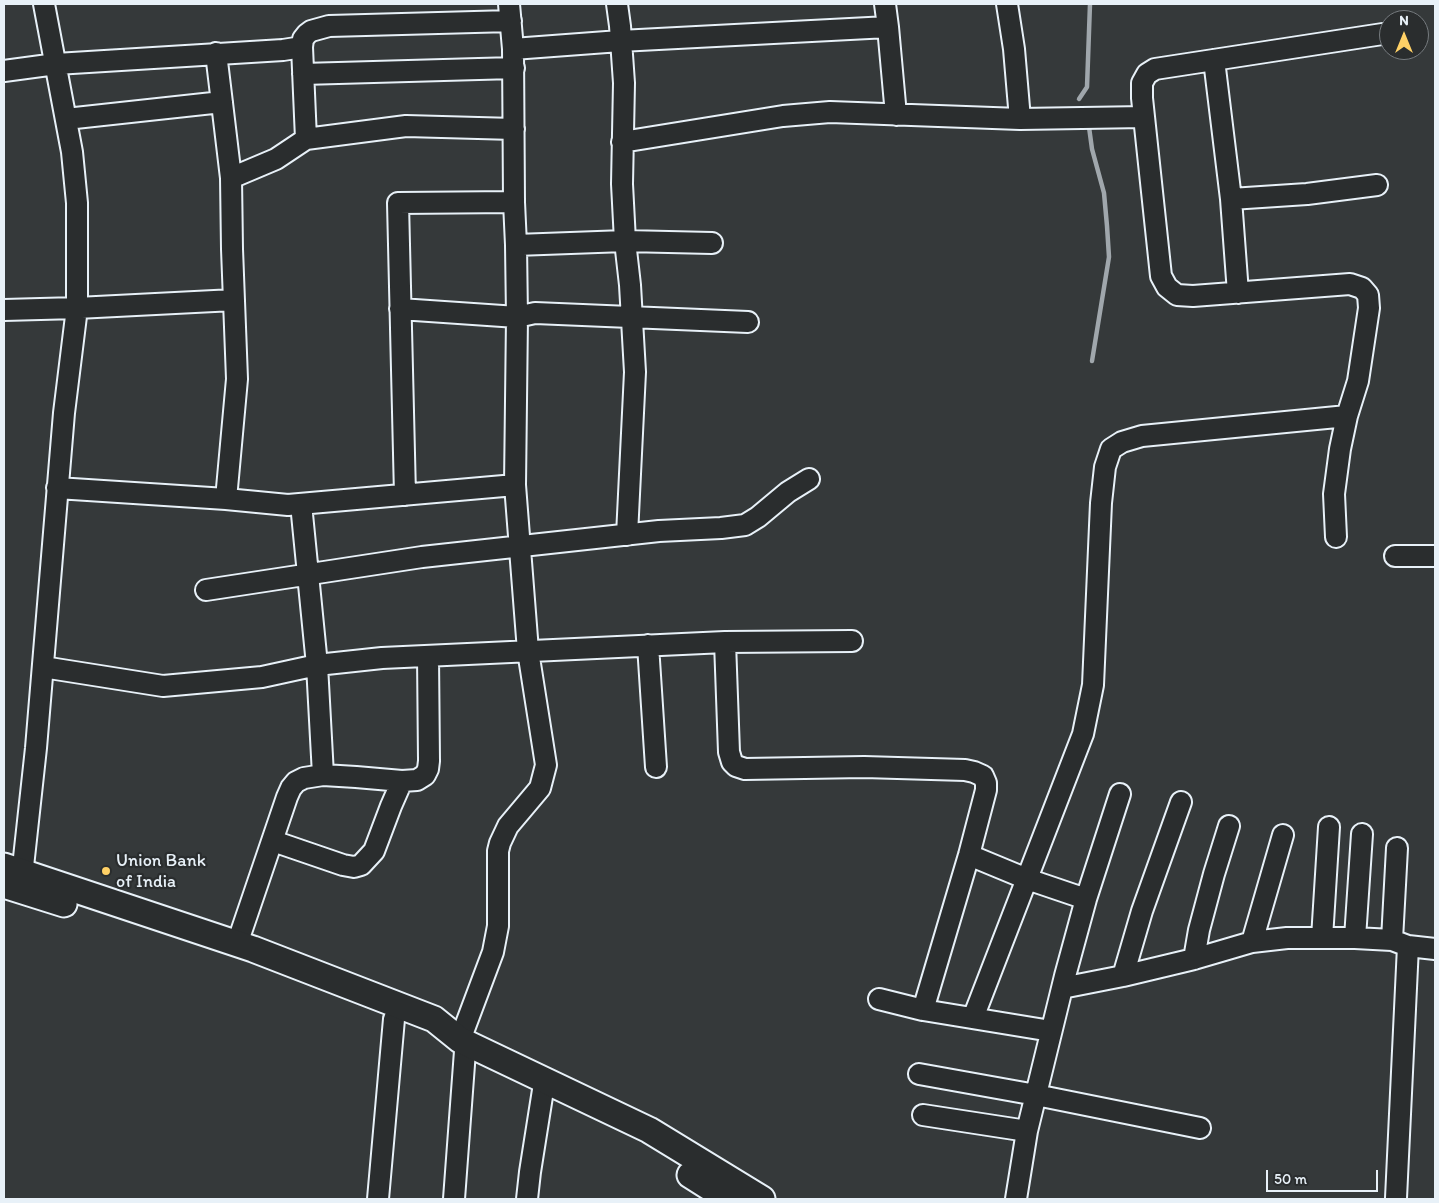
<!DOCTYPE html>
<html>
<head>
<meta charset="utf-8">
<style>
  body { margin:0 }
  #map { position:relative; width:1439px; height:1203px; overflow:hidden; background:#35393a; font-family:Itim,sans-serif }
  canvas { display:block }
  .frame { position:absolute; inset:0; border:5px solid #e8f1f8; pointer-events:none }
  .north { position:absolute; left:1379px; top:10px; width:50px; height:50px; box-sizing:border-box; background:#2a2d2e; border:1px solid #767b7f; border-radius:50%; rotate:0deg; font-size:14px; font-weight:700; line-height:20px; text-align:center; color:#e8f1f8 }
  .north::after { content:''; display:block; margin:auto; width:18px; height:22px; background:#ffd166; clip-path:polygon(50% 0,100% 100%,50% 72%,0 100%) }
  .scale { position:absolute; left:1266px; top:1170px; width:112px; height:22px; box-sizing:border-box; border:2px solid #e8f1f8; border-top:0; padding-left:6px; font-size:15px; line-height:18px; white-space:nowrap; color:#e8f1f8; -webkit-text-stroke:4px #2a2d2e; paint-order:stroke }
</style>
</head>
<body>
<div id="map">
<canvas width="1439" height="1203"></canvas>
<div class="frame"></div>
<div class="north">N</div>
<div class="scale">50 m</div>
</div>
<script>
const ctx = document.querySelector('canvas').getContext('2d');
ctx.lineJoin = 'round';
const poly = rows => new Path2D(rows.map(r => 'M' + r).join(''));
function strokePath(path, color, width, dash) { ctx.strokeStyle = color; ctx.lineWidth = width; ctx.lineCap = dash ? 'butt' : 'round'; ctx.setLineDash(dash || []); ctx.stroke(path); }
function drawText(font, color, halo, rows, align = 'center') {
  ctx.font = font + ' Itim,sans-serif'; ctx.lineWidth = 4.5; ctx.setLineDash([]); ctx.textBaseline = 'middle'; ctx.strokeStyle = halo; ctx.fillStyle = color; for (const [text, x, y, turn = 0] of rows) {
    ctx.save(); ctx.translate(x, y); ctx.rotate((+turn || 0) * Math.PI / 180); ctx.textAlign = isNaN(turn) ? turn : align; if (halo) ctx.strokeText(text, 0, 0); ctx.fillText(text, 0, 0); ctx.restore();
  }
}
const stream = poly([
  [1079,99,1087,87,1090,4],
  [1089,127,1092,149,1104,193,1107,226,1109,257,1092,361]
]);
const minor = poly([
  [617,4,620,26,624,83,622,184,625,241,630,285,635,372,627,535],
  [885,4,888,27,896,115],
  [1007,4,1014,49,1020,119],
  [513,49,620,41,888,27],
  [216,53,231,178,232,249,237,379,226,499,288,505,515,485],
  [1214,60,1231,199,1238,293],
  [4,71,56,64,283,50,302,47],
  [303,74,514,68],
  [66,119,222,102],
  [306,139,302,47,303,39,307,34,311,31,329,26,511,21],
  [622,142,783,116,830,112,1020,119,1144,117],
  [231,178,276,159,306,139,406,126,514,129],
  [1231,199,1307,194,1377,185],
  [516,245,625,241,712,243],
  [400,309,517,317,535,313,748,322],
  [4,310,77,308,234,300],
  [57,488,226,499],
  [405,495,398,203,514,202],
  [301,504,317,665,323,775],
  [1336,537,1334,494,1340,449,1347,416,1358,381,1369,308,1368,295,1362,288,1350,284,1193,296,1177,295,1167,287,1161,276,1142,98,1142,83,1147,74,1155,69,1389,33],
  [1395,556,1435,556],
  [206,590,422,557,659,531,721,528,745,525,758,517,788,492,809,479],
  [725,642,729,752,732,762,736,766,745,769,864,767,965,770,974,772,983,776,986,783,986,790,969,855,923,1010],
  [648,645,656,767],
  [43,667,163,686,262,677,317,665,382,658,725,642,852,641],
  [273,841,343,865,354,867,361,865,374,851,391,806,402,781],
  [969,855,1027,879,1086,899],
  [21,885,36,748,64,413,77,308,77,203,72,152,44,4],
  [1322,938,1329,827],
  [1355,938,1362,834],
  [1392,940,1397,848],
  [1252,942,1283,835],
  [237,944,287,797,291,788,296,782,304,778,323,775,356,777,402,781,417,780,425,775,428,769,429,761,428,656],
  [1408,946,1435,949],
  [1194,959,1199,930,1214,874,1229,826],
  [1123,976,1142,911,1181,802],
  [1062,988,1123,976,1194,959,1252,942,1287,938,1355,938,1392,940,1408,946,1396,1198],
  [879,999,923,1010,1051,1031],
  [973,1018,1083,734,1093,685,1101,503,1105,467,1111,449,1122,442,1142,436,1347,416],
  [460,1040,493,952,498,926,498,851,500,843,508,826,540,788,546,765,528,651,515,485,517,317,516,245,514,202,513,49,509,4],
  [919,1074,1036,1095,1200,1128],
  [923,1115,1027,1131],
  [378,1199,394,1019],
  [454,1199,465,1051],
  [527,1199,530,1172,543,1090],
  [1016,1199,1027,1131,1065,976,1086,899,1120,794]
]);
const major = poly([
  [4,866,253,949,434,1019,460,1040,649,1130,762,1199],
  [4,885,64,904],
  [690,1175,728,1199]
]);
const markers = [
  [106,871,5,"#ffd166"]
];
const poiNames = [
  ["Union Bank",116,861],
  ["of India",116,882]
];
strokePath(stream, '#a0a7ac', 4.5);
strokePath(minor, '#e8f1f8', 24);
strokePath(major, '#e8f1f8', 29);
strokePath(minor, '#2a2d2e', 20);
strokePath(major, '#2a2d2e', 25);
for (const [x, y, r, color] of markers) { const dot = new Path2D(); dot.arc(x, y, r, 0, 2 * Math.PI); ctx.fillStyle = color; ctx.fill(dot); strokePath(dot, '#2a2d2e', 2); }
drawText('18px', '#e8f1f8', '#2a2d2e', poiNames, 'left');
</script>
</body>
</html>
